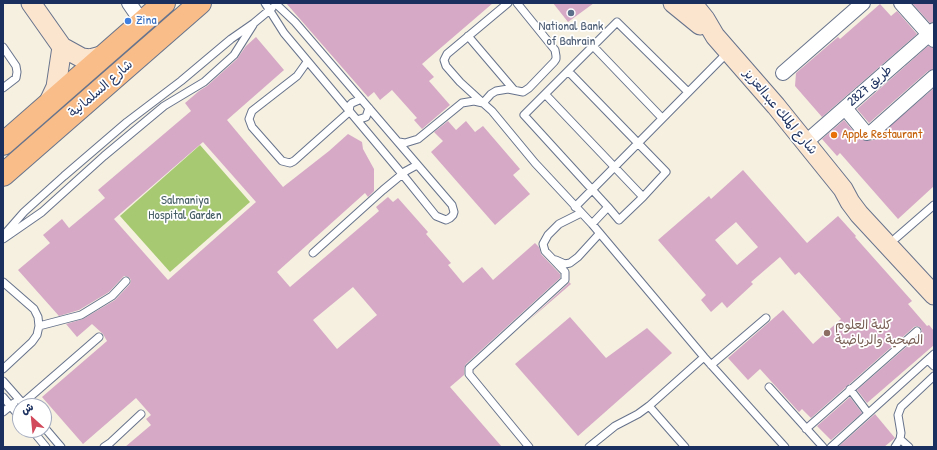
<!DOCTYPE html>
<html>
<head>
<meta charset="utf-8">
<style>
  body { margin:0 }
  #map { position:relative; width:937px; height:450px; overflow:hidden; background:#f5f0e0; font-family:"Patrick Hand","Playpen Sans Arabic",sans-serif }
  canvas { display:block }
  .frame { position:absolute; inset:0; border:4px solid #1b2f5e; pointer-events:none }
  .north { position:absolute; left:12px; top:398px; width:40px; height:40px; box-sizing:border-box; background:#fff; border:1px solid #a4acbf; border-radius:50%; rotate:333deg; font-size:11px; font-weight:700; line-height:16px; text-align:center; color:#1b2f5e }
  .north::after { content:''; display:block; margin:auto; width:14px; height:18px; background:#d1495b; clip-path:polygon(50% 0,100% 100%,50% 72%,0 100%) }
</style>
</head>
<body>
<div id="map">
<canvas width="937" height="450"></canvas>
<div class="frame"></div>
<div class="north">ش</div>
</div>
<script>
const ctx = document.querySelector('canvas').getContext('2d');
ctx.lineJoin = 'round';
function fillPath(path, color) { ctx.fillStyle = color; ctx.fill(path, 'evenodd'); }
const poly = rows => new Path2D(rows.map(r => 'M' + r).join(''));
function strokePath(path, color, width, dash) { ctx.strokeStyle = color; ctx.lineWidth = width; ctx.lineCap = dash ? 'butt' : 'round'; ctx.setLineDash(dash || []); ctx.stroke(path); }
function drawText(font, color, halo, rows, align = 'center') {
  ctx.font = font + ' "Patrick Hand","Playpen Sans Arabic",sans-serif'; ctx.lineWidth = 3.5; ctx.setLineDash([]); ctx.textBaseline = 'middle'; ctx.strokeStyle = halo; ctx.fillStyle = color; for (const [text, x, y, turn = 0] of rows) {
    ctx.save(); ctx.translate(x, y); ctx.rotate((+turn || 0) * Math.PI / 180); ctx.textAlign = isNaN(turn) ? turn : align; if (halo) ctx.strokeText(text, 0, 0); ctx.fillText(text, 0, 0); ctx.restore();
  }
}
const green = poly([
  [200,145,250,202,170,272,120,216]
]);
const building = poly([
  [286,3,493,3,422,64,434,77,429,81,450,105,422,129,414,120,417,118,392,90,380,100,374,92,368,97],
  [553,3,594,3,568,22],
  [912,3,934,3,934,22,930,23],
  [880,4,891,16,897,11,917,34,822,117,795,86,796,73,838,37,840,39],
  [256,37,284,70,227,120,283,187,329,151,348,134,362,142,363,149,374,169,374,191,368,197,365,193,277,272,290,287,379,211,376,207,388,197,393,202,398,198,428,232,426,234,451,263,448,265,463,283,482,267,493,280,535,243,539,247,541,254,560,274,560,278,466,364,464,368,464,375,450,387,502,447,125,447,151,425,146,419,151,415,136,398,83,444,42,397,107,341,103,334,92,324,77,337,66,324,83,319,115,300,130,284,131,280,129,277,124,276,109,292,79,310,59,316,18,270,50,243,43,235,62,219,69,228,105,198,98,190,191,111,185,103,199,91,207,86,237,59,246,46],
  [203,142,256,202,168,280,114,219],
  [353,287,377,315,337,349,313,320],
  [928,46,934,48,934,69,928,71,869,123,857,109],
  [934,88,934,186,898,219,840,153,837,156,822,139,844,120,859,138,866,141,874,140],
  [448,121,456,130,466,121,475,132,483,126,520,169,513,175,530,194,495,225,431,152,443,141,434,132],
  [743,170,807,243,838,216,856,236,855,237,912,301,908,304,927,326,929,325,934,331,934,345,867,403,857,390,920,335,922,330,920,327,916,326,914,327,811,418,802,409,799,412,760,369,748,380,728,358,783,310,813,344,841,319,799,272,795,275,780,257,751,282,753,284,727,308,722,302,711,312,701,300,706,295,658,240,709,196,711,199],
  [736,222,758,247,737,265,715,240],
  [569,282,571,284,527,322,568,284],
  [570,317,606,358,647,328,672,353,578,436,515,364],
  [850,397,862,413,831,440,817,426],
  [875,414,895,438,884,447,838,447]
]);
const lane = poly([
  [265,3,284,33,403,175,436,216,446,220,450,218,453,215,454,212,452,205,295,22,275,3],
  [508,3,447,54,444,60,446,66,460,82,483,103,491,94,496,91,508,89,523,92,529,88,554,62,556,59,556,56,555,50,517,3],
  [468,36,514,90],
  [593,46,662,118],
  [3,47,16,66,17,72,16,78,3,88],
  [307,62,297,76,252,111,249,119,252,127,282,161,290,163,294,161,349,112,350,105,352,103,359,100,362,100],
  [545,94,643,197,666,172,568,71],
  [357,120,366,117,369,108],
  [399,142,405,143,418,139,462,103,474,101,483,103,492,111,535,163,592,224,704,357,785,447],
  [575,207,728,52],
  [608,207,619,220,643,197],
  [592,224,608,207,524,115,617,22,688,92],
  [3,236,24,212,64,176,127,122,181,81,231,39,254,23,272,8],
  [896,238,934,205],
  [3,239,42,212,104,156,164,106,204,82,234,55,253,25],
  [313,253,383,190,406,171,417,165],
  [556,260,565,264,570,263,578,257,599,234],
  [3,282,34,309,38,317,39,326,37,335,32,342,3,369],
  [39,326,81,315,112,296,126,281],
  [928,360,934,366],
  [711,365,766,318],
  [3,381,25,406],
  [769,387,823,447],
  [850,389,868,413],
  [3,397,20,417],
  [23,403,99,337],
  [649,406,685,447],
  [3,412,14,403],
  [44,427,61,447],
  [806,429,917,331],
  [32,430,46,447],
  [900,439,909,447],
  [104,447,110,443,141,414],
  [529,447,469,374,469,368,565,280,565,272,545,251,543,244,548,235,559,224,581,213],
  [589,447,615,426,638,414,649,406,704,357],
  [831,447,934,354],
  [895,447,900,439,901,433,898,415,901,407,934,376]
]);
const street = poly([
  [129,3,142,22],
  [901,3,934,40],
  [783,73,863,3],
  [845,108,864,131,867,133,872,132,934,77],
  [806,142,934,30]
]);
const secondary = poly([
  [31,3,62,47,82,58,90,59,105,55],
  [673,3,700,25],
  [692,3,705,19,715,36,776,106,843,189,850,202,859,214,934,295],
  [47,106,56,87,62,47]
]);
const primary = poly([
  [3,144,164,3],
  [3,175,200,3]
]);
const markers = [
  [571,13,4,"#5c6f8a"],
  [128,21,4,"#3f7fe0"],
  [834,135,4,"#e8710a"],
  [827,333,4,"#8d6e63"]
];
const shopNames = [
  ["Zina",136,21]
];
const serviceNames = [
  ["National Bank",571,27],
  ["of Bahrain",571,42]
];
const streetNames = [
  ["طريق 2827",870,86,-41],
  ["شارع السلمانية",101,89,-41],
  ["شارع الملك عبدالعزيز",780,112,50]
];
const foodNames = [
  ["Apple Restaurant",842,135]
];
const parkNames = [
  ["Salmaniya",185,201],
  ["Hospital Garden",185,216]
];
const educationNames = [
  ["كلية العلوم",835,326],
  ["الصحية والرياضية",835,341]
];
fillPath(green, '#a7c972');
fillPath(building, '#d6a9c6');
strokePath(lane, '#67738c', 9);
strokePath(street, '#67738c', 16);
strokePath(secondary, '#67738c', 21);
strokePath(primary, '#67738c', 24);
strokePath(lane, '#fff', 7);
strokePath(street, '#fff', 14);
strokePath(secondary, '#fce5cf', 19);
strokePath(primary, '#f8bd88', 22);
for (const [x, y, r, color] of markers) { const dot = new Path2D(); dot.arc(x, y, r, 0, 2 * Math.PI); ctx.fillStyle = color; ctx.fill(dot); strokePath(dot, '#fff', 1.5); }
drawText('13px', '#366cbe', '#fff', shopNames, 'left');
drawText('13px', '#4e5e75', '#fff', serviceNames);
drawText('13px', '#1b2f5e', '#fff', streetNames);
drawText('13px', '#c56008', '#fff', foodNames, 'left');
drawText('13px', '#455d64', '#fff', parkNames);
drawText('13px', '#785e54', '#fff', educationNames, 'left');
</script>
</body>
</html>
